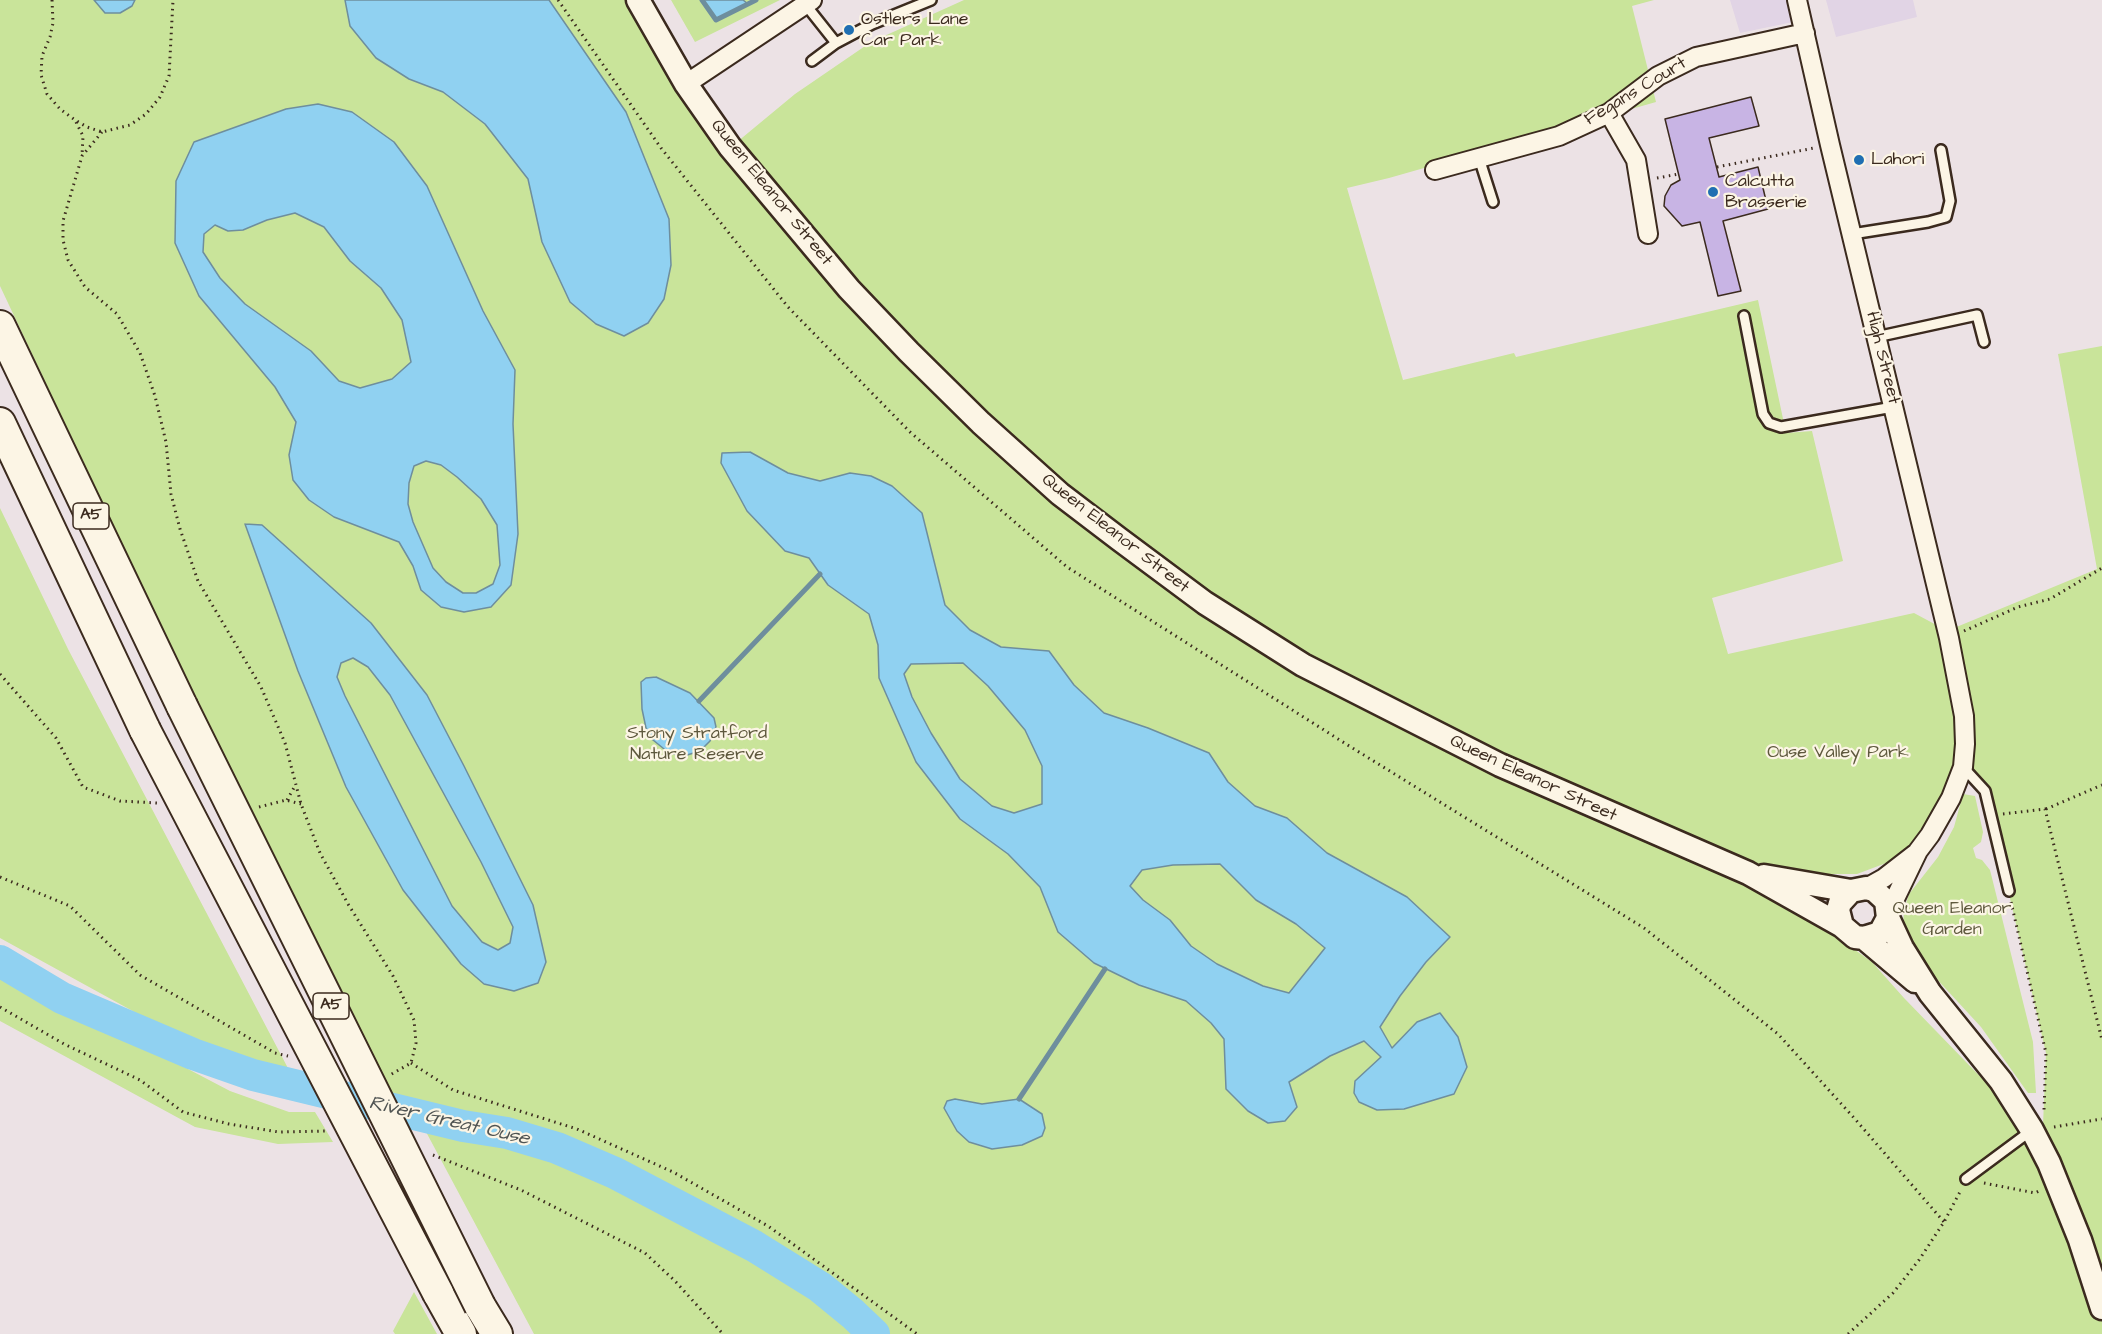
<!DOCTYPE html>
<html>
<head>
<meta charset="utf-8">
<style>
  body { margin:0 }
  canvas { display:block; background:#ece2e5 }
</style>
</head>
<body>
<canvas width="2102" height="1334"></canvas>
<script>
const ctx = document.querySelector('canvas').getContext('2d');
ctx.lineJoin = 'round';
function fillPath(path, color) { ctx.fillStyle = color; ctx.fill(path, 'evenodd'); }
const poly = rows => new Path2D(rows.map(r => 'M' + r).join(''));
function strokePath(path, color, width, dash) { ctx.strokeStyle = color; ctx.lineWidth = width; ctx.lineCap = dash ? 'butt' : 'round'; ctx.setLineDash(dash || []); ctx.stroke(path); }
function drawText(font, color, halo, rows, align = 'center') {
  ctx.font = font + ' "Architects Daughter",sans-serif'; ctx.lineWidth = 4.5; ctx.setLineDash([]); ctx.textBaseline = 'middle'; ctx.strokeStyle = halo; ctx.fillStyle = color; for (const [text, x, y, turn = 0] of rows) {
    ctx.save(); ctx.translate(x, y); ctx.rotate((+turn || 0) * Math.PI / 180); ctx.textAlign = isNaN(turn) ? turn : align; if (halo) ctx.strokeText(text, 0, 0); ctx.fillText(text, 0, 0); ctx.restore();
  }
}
const built = poly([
  [1730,0,1787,0,1793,22,1740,33],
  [1826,0,1913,0,1917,17,1836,37]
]);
const green = poly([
  [0,0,638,0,731,147,795,94,871,42,964,0,1654,0,1632,6,1656,102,1389,178,1347,188,1403,380,1514,353,1516,357,1758,300,1786,433,1812,431,1843,561,1712,598,1728,654,1914,613,1942,628,1954,628,2097,569,2058,354,2102,346,2102,1334,534,1334,417,1115,398,1111,132,566,0,286],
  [1963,767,1985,791,2046,1053,2042,1149,2032,1130,1904,998,1872,962,1830,932,1718,862,1798,874,1857,874,1918,851],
  [671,0,780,0,695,42],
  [0,508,68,649,301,1093,258,1080,0,938],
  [1963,794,1975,796,1983,832,1981,842,1973,848,1976,858,1982,860,1990,870,2033,1042,2036,1093,2028,1093,1981,1027,1922,963,1903,927,1904,910,1909,894,1938,857,1954,827],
  [0,975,85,1015,230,1091,289,1112,315,1112,333,1142,278,1144,195,1127,0,1021],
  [414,1292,437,1334,395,1334,393,1331]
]);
const water = poly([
  [94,0,135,0,132,6,120,13,105,13,94,0],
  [345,0,549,0,626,112,669,219,671,265,664,299,648,323,624,336,596,324,570,302,542,242,528,179,485,124,443,92,409,79,376,58,350,26,345,0],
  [702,0,743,0,748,4,716,20,702,0],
  [318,104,352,112,394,142,427,186,483,311,515,370,513,424,518,534,511,585,491,607,464,612,441,607,421,590,413,566,399,542,334,517,309,500,293,480,289,455,296,422,275,387,199,296,175,243,176,181,194,142,286,109,318,104],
  [295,213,324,227,350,261,381,288,402,320,411,362,392,379,360,388,339,381,311,351,245,304,220,278,203,252,204,234,215,225,228,231,243,230,267,220,295,213],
  [426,461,441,465,457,477,481,499,497,525,500,565,493,584,476,593,463,593,446,582,433,568,413,522,408,504,409,483,414,466,426,461],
  [750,452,788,473,820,481,850,473,871,476,892,486,922,513,945,605,970,630,1001,647,1049,651,1074,685,1104,713,1148,728,1209,753,1228,782,1255,806,1287,818,1327,853,1407,897,1450,937,1426,962,1400,996,1380,1027,1392,1048,1417,1022,1440,1013,1458,1037,1467,1067,1454,1094,1404,1109,1377,1110,1359,1102,1354,1093,1355,1081,1381,1057,1364,1041,1330,1056,1289,1082,1297,1107,1285,1121,1268,1123,1248,1111,1226,1089,1224,1039,1211,1023,1186,1001,1139,985,1094,963,1058,932,1040,887,1008,854,960,819,916,762,879,678,878,645,869,614,828,585,809,558,785,551,747,511,721,463,722,453,750,452],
  [963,663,988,686,1025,730,1042,766,1042,804,1014,813,992,806,960,779,931,733,912,697,904,674,911,664,963,663],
  [1220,864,1256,900,1296,924,1325,948,1289,993,1263,986,1217,964,1191,946,1170,920,1143,900,1130,886,1142,870,1173,865,1220,864],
  [245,524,262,525,371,623,427,695,464,766,533,905,546,962,538,983,514,991,484,984,461,964,403,890,346,787,298,671,245,524],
  [353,658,368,667,390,695,481,862,513,927,510,943,498,950,482,942,452,906,345,696,337,677,341,663,353,658],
  [656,677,690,693,714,718,716,727,710,741,700,751,684,756,669,753,653,740,646,728,642,709,641,682,646,678,656,677],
  [955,1099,982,1104,1019,1099,1042,1114,1045,1128,1042,1136,1022,1145,992,1149,969,1142,957,1131,944,1108,947,1101,955,1099]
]);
const stream = poly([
  [702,0,716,20,756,0],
  [699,701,820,574],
  [1019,1099,1105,969]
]);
const river = poly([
  [0,961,62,998,193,1054,253,1075,463,1126,507,1133,557,1148,615,1173,754,1246,820,1287,853,1314,874,1334]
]);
const building = poly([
  [1751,97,1759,126,1709,138,1719,177,1758,167,1768,209,1723,221,1741,291,1718,296,1700,222,1682,226,1664,206,1665,196,1671,185,1680,180,1665,119,1751,97]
]);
const path = poly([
  [52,0,53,23,50,37,42,56,41,75,47,94,60,109,75,120,87,127,102,132,130,125,146,114,160,97,169,76,173,0],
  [558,0,661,148,788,307,910,432,1067,567,1346,744,1644,928,1778,1034,1855,1119,1944,1222],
  [76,122,83,136,82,156],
  [102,132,82,156,63,221,63,240,68,260,85,287,117,314,140,353,155,396,166,442,171,494,180,529,198,581,261,687,285,743,301,804,320,853,348,904,393,976,414,1020,416,1043,411,1063,390,1075],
  [1717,167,1814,148],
  [1657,178,1679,174],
  [1964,631,2018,607,2050,599,2102,568],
  [0,674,56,738,83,787,120,801,157,803],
  [287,800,295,786],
  [259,807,286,800,301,804],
  [2046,809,2102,785],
  [2003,814,2045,809,2102,1040],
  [0,877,70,906,140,975,275,1053,288,1056],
  [2011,902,2046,1053,2044,1110],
  [0,1007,64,1044,140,1080,183,1112,229,1124,279,1132,327,1131],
  [411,1063,453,1090,577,1129,673,1172,768,1226,917,1334],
  [2054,1127,2102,1119],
  [433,1155,521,1190,645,1253,675,1281,723,1334],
  [1984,1183,2035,1193,2039,1191],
  [1848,1334,1893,1293,1919,1260,1944,1222,1961,1190]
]);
const service = poly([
  [805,4,836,43],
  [812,61,836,43,872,24,931,0],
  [1479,158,1493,202],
  [1852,234,1928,222,1946,217,1950,201,1941,150],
  [1744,316,1763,414,1769,423,1781,427,1893,407],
  [1876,337,1977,315,1984,342],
  [1963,767,1985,791,2009,891],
  [1966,1179,2032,1130]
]);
const minor = poly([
  [1797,0,1830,145,1949,638,1964,716,1965,744,1963,767,1951,798,1930,835,1918,851,1889,911],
  [686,84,812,0],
  [1609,113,1636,160,1648,234],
  [1435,170,1559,136,1609,113,1658,76,1696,57,1805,33],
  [1866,888,1884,878,1915,854]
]);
const tertiary = poly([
  [638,0,686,84,730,147,849,289,909,352,981,423,1060,494,1119,539,1205,603,1303,665,1500,765,1748,873,1842,926],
  [1764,876,1851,891],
  [1888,918,1902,948,1930,993,2001,1081,2032,1130,2049,1163,2080,1240,2102,1308],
  [1864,938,1880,933,1888,918,1886,901,1874,890,1866,888,1851,891,1840,903,1838,910,1842,926,1855,937,1864,938,1915,981]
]);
const trunk = poly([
  [0,326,182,706],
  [0,423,145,730],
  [438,1293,461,1334],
  [480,1306,497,1334]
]);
const trunkBridge = poly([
  [182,706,480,1306],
  [145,730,438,1293]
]);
const markers = [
  [849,30,6,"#1f6fb2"],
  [1859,160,6,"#1f6fb2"],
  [1713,192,6,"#1f6fb2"]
];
const shields = [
  [91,516,36],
  [331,1006,36]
];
const shieldNames = [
  ["A5",91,516],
  ["A5",331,1006]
];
const poiNames = [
  ["Ostlers Lane",861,20],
  ["Car Park",861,41],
  ["Lahori",1871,160],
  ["Calcutta",1725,182],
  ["Brasserie",1725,203]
];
const streetNames = [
  ["Fegans Court",1636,92,-31],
  ["Queen Eleanor Street",771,193,51],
  ["High Street",1882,358,76],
  ["Queen Eleanor Street",1115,534,38],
  ["Queen Eleanor Street",1533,779,25]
];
const parkNames = [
  ["Stony Stratford",697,734],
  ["Nature Reserve",697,755],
  ["Ouse Valley Park",1838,753],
  ["Queen Eleanor",1952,909],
  ["Garden",1952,930]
];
const waterNames = [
  ["River Great Ouse",449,1122,13]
];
fillPath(built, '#e1d4e5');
fillPath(green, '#c9e49a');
fillPath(water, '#90d1f1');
strokePath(water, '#6e8e9d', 1.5);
strokePath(stream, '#6e8e9d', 5);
strokePath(river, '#90d1f1', 32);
fillPath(building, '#c8b4e4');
strokePath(building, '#3b2a1e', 1.5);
strokePath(service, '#3b2a1e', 14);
strokePath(minor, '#3b2a1e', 22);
strokePath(tertiary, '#3b2a1e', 27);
strokePath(trunk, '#3b2a1e', 34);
strokePath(path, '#3b2a1e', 3, [1.5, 4.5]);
strokePath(service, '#fcf5e5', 9);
strokePath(minor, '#fcf5e5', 18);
strokePath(tertiary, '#fcf5e5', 22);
strokePath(trunk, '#fcf5e5', 30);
strokePath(trunkBridge, '#3b2a1e', 34, []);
strokePath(trunkBridge, '#fcf5e5', 30);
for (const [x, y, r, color] of markers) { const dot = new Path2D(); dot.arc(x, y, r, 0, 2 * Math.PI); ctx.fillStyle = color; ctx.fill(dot); strokePath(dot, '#fcf5e5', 2); }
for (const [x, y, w] of shields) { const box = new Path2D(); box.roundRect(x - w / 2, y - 13, w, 26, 4.5); ctx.fillStyle = '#fcf5e5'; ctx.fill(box); strokePath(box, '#3b2a1e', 1.5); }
drawText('bold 16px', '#3b2a1e', null, shieldNames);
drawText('18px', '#3b2a1e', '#fcf5e5', poiNames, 'left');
drawText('18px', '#3b2a1e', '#fcf5e5', streetNames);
drawText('18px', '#5e583d', '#fcf5e5', parkNames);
drawText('italic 20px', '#505453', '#fcf5e5', waterNames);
</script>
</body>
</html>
